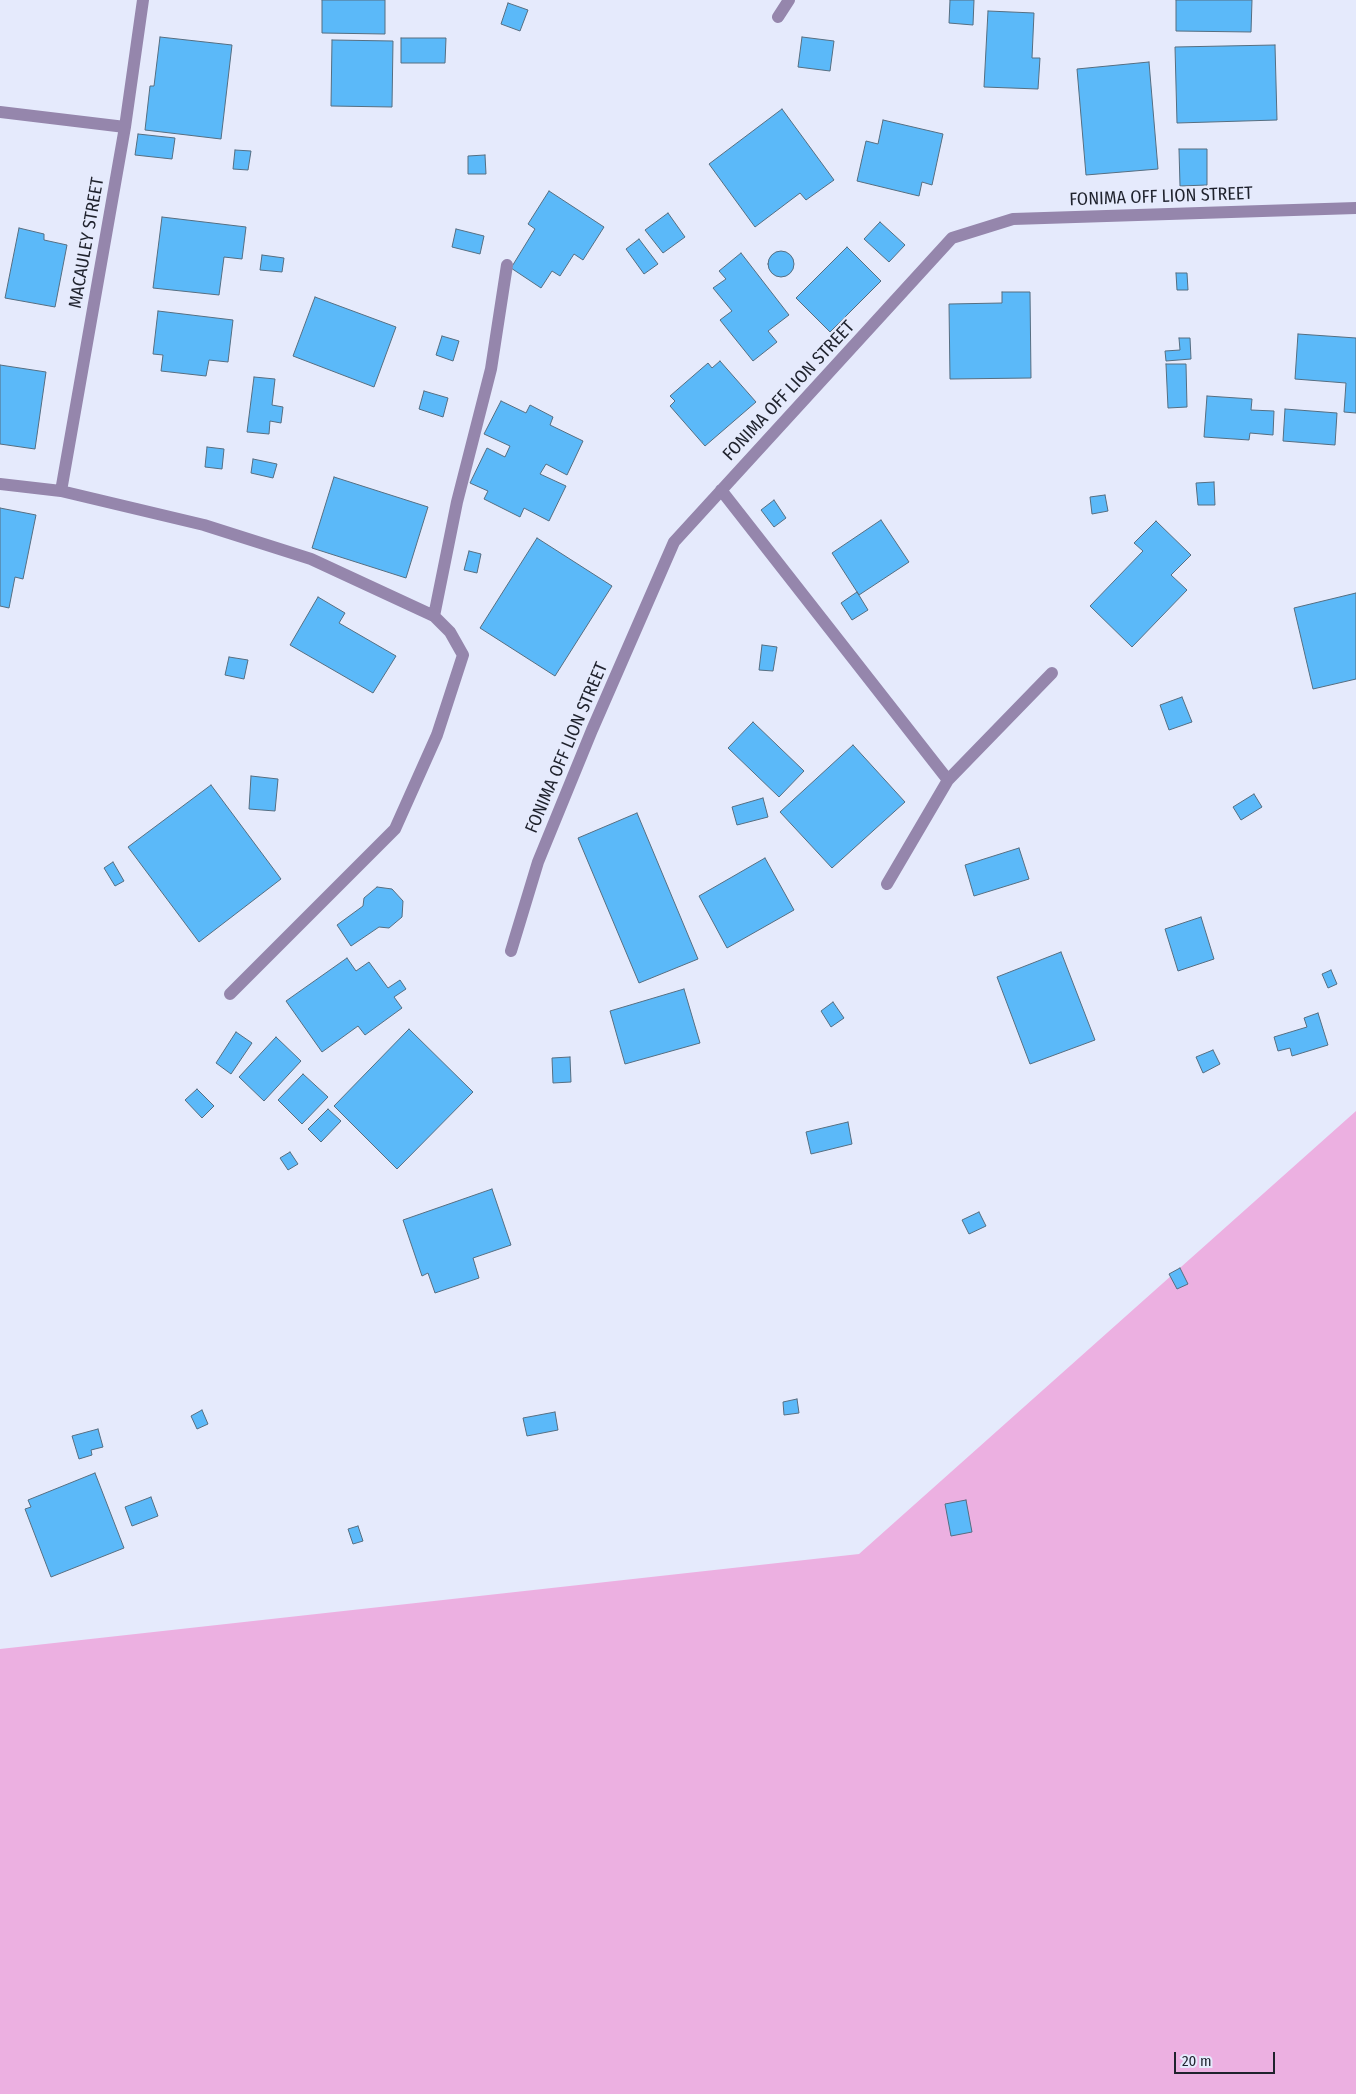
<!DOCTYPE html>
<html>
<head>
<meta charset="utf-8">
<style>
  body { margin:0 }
  #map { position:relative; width:1356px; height:2094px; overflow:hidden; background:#e5eafc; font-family:"Fira Sans Condensed",sans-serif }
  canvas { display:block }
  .scale { position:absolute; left:1174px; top:2052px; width:101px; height:22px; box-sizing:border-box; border:2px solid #1f222d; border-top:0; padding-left:6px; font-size:15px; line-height:18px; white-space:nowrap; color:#1f222d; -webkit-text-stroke:4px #e5eafc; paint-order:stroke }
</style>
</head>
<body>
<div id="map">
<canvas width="1356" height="2094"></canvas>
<div class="scale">20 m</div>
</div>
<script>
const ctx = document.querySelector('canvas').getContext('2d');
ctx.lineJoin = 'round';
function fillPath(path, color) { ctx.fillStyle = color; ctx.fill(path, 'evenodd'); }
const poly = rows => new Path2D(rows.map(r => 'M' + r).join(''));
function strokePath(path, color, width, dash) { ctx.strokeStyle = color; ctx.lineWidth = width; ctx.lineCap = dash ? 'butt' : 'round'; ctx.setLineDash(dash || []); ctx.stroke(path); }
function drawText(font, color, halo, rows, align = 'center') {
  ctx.font = font + ' "Fira Sans Condensed",sans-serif'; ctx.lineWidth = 4.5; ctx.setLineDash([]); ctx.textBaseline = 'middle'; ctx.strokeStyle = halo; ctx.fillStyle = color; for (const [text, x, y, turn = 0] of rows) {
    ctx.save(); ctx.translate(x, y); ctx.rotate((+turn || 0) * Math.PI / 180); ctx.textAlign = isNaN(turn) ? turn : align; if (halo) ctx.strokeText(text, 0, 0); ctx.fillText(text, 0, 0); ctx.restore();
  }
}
const green = poly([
  [1356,1111,1356,2094,0,2094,0,1649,859,1554]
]);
const building = poly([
  [322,0,385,0,385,34,322,33,322,0],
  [950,0,974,0,973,25,949,23,950,0],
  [1176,0,1252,0,1251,32,1176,31,1176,0],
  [508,3,528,10,520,31,501,24,508,3],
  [988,11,1034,13,1032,58,1040,58,1038,89,984,87,988,11],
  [160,37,232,45,221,139,145,130,150,86,154,86,160,37],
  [802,37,834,41,830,71,798,67,802,37],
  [401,38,446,38,445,63,401,63,401,38],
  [332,40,393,41,392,107,331,106,332,40],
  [1275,45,1277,120,1177,123,1175,47,1275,45],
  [1149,62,1158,169,1086,175,1077,69,1149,62],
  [782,109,834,180,806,200,800,193,755,227,709,164,782,109],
  [883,120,943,134,932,185,922,182,919,196,857,181,866,141,878,144,883,120],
  [138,134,175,138,172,159,135,155,138,134],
  [1179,149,1207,149,1207,185,1180,186,1179,149],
  [235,150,251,151,248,170,233,169,235,150],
  [485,155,486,174,468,174,468,156,485,155],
  [549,191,604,227,583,260,574,254,560,276,552,271,541,288,511,268,535,229,528,224,549,191],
  [668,213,685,237,663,253,645,230,668,213],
  [162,217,246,227,242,259,224,257,219,295,153,288,162,217],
  [880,222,905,245,889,262,864,239,880,222],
  [19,228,44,234,44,240,67,245,55,307,5,298,19,228],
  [456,229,484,236,480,254,452,247,456,229],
  [639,239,658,264,644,274,626,249,639,239],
  [847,247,881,281,830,332,796,298,847,247],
  '768 264a13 13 0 1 1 26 0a13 13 0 1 1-26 0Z',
  [741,253,789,315,768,331,777,342,753,361,720,320,732,311,713,288,726,279,719,271,741,253],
  [262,255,284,258,282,272,260,270,262,255],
  [1176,273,1187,273,1188,290,1177,290,1176,273],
  [1002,292,1030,292,1031,378,950,379,949,304,1002,303,1002,292],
  [315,297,396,327,374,387,293,356,315,297],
  [158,311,233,320,228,362,209,360,206,376,161,371,163,355,153,354,158,311],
  [1298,334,1356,338,1356,413,1344,412,1346,383,1295,379,1298,334],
  [442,336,459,341,453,361,436,355,442,336],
  [1179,338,1190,338,1191,359,1166,361,1165,351,1180,350,1179,338],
  [720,361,756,402,705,446,670,406,675,401,670,396,708,363,712,368,720,361],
  [1166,364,1186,364,1187,407,1168,408,1166,364],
  [0,365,46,372,35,449,0,444,0,365],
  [254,377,275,379,272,405,283,407,281,423,270,421,269,434,247,432,254,377],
  [424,391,448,398,443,417,419,409,424,391],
  [1207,396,1252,399,1251,410,1274,411,1273,435,1250,433,1249,440,1204,437,1207,396],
  [501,401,526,413,530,405,553,417,550,425,583,441,567,475,546,464,540,474,566,486,549,521,524,508,520,517,484,499,488,491,470,483,487,448,505,457,510,446,484,434,501,401],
  [1285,409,1337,413,1335,445,1283,441,1285,409],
  [207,447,224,449,222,469,205,467,207,447],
  [253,459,277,464,273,478,251,473,253,459],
  [334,477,428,507,406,578,312,548,334,477],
  [1214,482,1215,505,1198,505,1196,483,1214,482],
  [1105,495,1108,511,1092,514,1090,497,1105,495],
  [774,500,786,518,774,527,761,510,774,500],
  [0,508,36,515,23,579,15,577,9,608,0,606,0,508],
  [881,520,909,562,859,595,832,553,881,520],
  [1156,521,1191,555,1171,575,1187,590,1132,647,1090,606,1143,551,1134,543,1156,521],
  [537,538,612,586,555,676,480,628,537,538],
  [469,551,481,554,477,573,464,570,469,551],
  [857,592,868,610,852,620,841,603,857,592],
  [1356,593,1356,679,1313,689,1294,608,1356,593],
  [318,597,345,613,339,623,396,656,373,693,290,645,318,597],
  [762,645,777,647,773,671,759,670,762,645],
  [229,657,248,660,244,679,225,675,229,657],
  [1182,697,1192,722,1169,730,1160,705,1182,697],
  [753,722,804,771,779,797,728,748,753,722],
  [853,745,905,802,832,868,780,812,853,745],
  [251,776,278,779,275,811,249,809,251,776],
  [211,785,281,879,199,942,128,847,211,785],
  [1254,794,1262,807,1241,820,1233,807,1254,794],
  [763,798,768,817,737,825,732,807,763,798],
  [637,813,698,959,639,983,578,838,637,813],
  [1019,848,1029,879,974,896,965,865,1019,848],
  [765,858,794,910,727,948,699,896,765,858],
  [113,862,124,881,115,886,104,868,113,862],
  [377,887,392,889,403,901,402,917,389,928,379,927,351,946,337,925,363,906,364,898,377,887],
  [1201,917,1214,959,1178,971,1165,929,1201,917],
  [1061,952,1095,1040,1030,1064,997,977,1061,952],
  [347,958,356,971,369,962,388,988,400,980,406,989,394,997,402,1008,365,1035,358,1026,322,1052,286,1001,347,958],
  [1331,970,1337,984,1328,988,1322,974,1331,970],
  [684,989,700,1043,625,1064,610,1011,684,989],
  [833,1002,844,1018,831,1027,821,1011,833,1002],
  [1318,1013,1328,1045,1292,1056,1290,1048,1278,1051,1274,1037,1307,1027,1304,1018,1318,1013],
  [409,1029,473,1092,397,1169,334,1106,409,1029],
  [236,1032,252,1043,231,1074,216,1063,236,1032],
  [276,1037,301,1061,264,1101,239,1077,276,1037],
  [1213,1050,1220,1064,1203,1073,1196,1057,1213,1050],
  [570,1057,571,1082,553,1083,552,1058,570,1057],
  [303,1074,328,1097,302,1124,278,1100,303,1074],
  [197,1089,214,1106,202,1118,185,1100,197,1089],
  [328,1109,341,1121,321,1142,308,1129,328,1109],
  [848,1122,852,1144,811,1154,806,1132,848,1122],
  [290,1152,298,1164,288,1170,280,1158,290,1152],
  [492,1189,511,1245,473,1258,479,1278,435,1293,428,1273,422,1276,403,1220,492,1189],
  [979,1212,986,1226,969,1234,962,1220,979,1212],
  [1180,1268,1188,1284,1177,1289,1169,1274,1180,1268],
  [797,1399,799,1413,784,1415,783,1402,797,1399],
  [202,1410,208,1424,197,1429,191,1416,202,1410],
  [555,1412,558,1430,527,1436,523,1418,555,1412],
  [98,1429,103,1447,91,1450,92,1455,79,1459,72,1436,98,1429],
  [95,1473,124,1548,51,1577,25,1509,31,1507,28,1500,95,1473],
  [151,1497,158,1516,132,1526,125,1507,151,1497],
  [966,1500,972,1532,951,1536,945,1504,966,1500],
  [358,1526,363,1541,353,1544,348,1529,358,1526]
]);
const street = poly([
  [778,17,789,0],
  [0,112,125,127],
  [0,484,61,491,204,525,311,559,434,616,450,632,463,655,437,735,395,829,230,994],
  [721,490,948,780],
  [61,491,125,127,143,0],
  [434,616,457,502,491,369,507,265],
  [887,884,948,780,1052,673],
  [511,951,538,862,592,730,674,542,952,238,1013,219,1356,208]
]);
const streetNames = [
  ["FONIMA OFF LION STREET",1161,197,-2],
  ["MACAULEY STREET",87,243,-80],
  ["FONIMA OFF LION STREET",789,391,-47],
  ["FONIMA OFF LION STREET",567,748,-67]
];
fillPath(green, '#ecb0e1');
fillPath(building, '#5bb9f9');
strokePath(building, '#566e81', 1);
strokePath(street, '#9586ac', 12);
drawText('18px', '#1f222d', '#e5eafc', streetNames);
</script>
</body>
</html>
